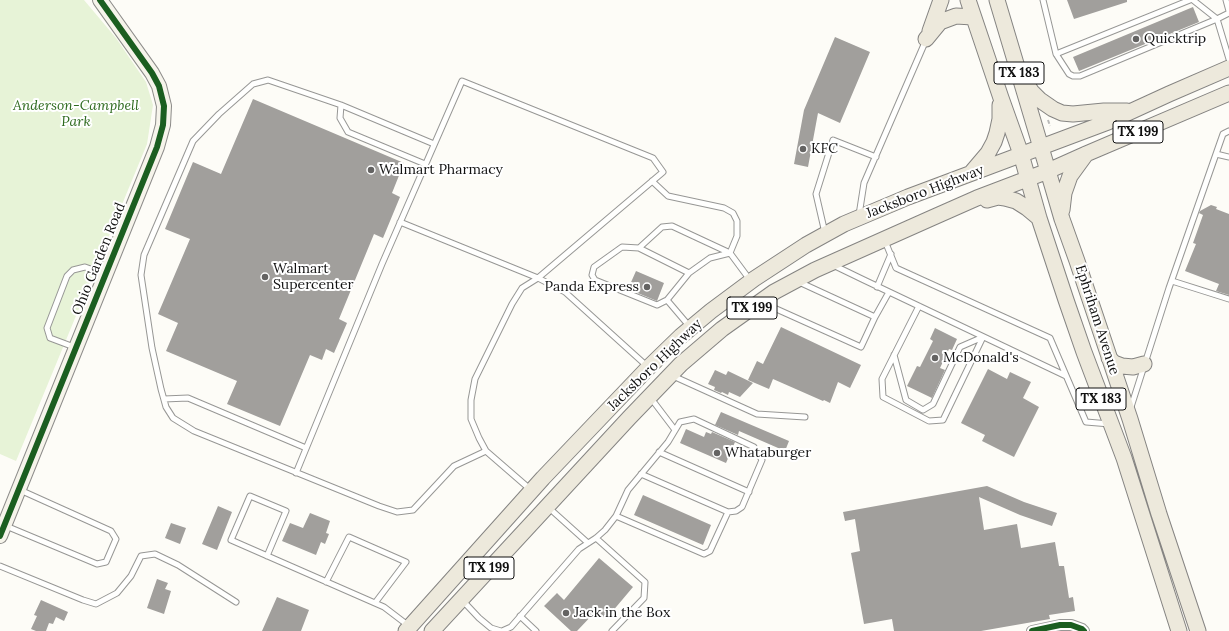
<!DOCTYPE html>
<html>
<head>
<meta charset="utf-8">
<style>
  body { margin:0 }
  canvas { display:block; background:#fdfcf7 }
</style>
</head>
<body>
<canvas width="1229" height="631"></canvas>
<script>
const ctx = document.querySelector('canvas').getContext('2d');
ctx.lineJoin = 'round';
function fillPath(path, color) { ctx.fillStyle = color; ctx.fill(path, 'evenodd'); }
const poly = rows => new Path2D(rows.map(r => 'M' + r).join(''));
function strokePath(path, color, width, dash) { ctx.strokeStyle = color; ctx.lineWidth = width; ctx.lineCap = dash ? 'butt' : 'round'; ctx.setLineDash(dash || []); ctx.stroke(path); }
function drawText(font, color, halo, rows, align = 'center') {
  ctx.font = font + ' Lora,serif'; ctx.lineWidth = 4; ctx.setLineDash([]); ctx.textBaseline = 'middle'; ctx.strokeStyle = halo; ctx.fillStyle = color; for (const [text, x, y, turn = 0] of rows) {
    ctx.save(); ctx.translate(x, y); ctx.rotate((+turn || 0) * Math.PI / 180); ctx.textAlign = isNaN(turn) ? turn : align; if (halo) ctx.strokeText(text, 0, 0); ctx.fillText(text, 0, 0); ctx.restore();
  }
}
const green = poly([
  [0,0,84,0,116,38,146,82,153,105,147,144,16,461,0,454]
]);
const building = poly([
  [1067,0,1127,0,1127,2,1074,19],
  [1193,7,1199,22,1079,71,1073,57],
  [835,37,870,52,840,123,818,113,808,167,794,164,804,110],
  [253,99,404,163,392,193,400,197,383,238,374,234,339,319,347,323,334,353,326,349,322,360,310,355,280,426,227,404,237,381,166,351,178,323,158,314,190,239,165,229,193,162,221,174],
  [1211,205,1217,207,1216,209,1229,214,1229,295,1216,291,1219,284,1185,271,1196,244,1193,243,1203,215,1199,213,1200,211],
  [636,271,664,283,657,301,628,289],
  [781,327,861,365,850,388,838,382,830,403,824,400,823,401,773,379,769,389,748,380,757,361,763,364],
  [935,328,957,339,952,350,949,349,940,368,945,370,932,398,907,386,917,366,920,367,933,341,930,339],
  [988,369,1007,379,1010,372,1031,382,1023,398,1039,407,1014,457,982,441,985,435,961,423],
  [715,370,726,375,728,371,753,383,740,397,729,392,728,395,722,392,721,393,714,390,715,387,708,384],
  [721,412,789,441,785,451,739,431,738,435,715,425],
  [686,429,704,437,706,432,711,434,712,432,735,442,726,463,680,443],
  [987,486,1024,502,1057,513,1052,526,1020,515,979,497,984,530,1017,524,1021,548,1055,542,1059,566,1064,566,1069,598,1073,597,1075,611,1049,615,1050,619,981,631,894,631,892,619,864,624,851,553,860,551,855,519,845,521,843,512],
  [643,495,711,525,703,545,634,515],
  [218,506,232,512,217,550,202,544],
  [310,513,330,521,326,533,329,534,325,544,321,542,316,555,282,541,290,523,303,528],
  [171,523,186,528,180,544,165,538],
  [599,558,633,587,606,619,596,611,577,631,571,631,544,606,557,593,564,600],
  [157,579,168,583,165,589,171,591,164,614,147,608],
  [277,597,309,610,301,631,262,631],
  [41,600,68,612,64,621,56,617,53,624,49,623,46,631,36,631,31,629,37,616,34,615]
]);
const path = poly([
  [1048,120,1050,126]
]);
const lane = poly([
  [1043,0,1056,54,1069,74,1073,76,1080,76,1217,19,1193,0],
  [1226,0,1229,11],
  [1229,13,1217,19,1229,59],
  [1056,54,1190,0],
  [341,105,340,118,348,132,425,164],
  [434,144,341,105,268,80,253,84,219,114,193,141,144,255,141,275,152,348,161,389,166,407,173,418,194,431,379,506,397,512,413,510,454,466,486,451],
  [1216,154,1229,157],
  [652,181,668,196,724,208,733,213,737,221,737,236,730,253],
  [859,215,864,183,926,40],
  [400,222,538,278,565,292,648,367],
  [825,233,816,194,833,140,876,157],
  [885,241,896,268,1050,338,1086,422,1110,424],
  [639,248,689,273],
  [730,253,710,258,689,273,667,300,657,305,595,280,592,275,594,267,622,247,639,248,662,227,672,226,730,253,750,280],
  [833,265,864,280,1066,376],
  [1172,281,1229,299],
  [877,287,891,254],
  [667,300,690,327],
  [763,303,861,347,875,317,799,282],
  [919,306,882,379,883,397,929,421,943,420,983,337],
  [875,317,889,292],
  [74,347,50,338,47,328,67,276,73,270,85,267,105,274],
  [894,355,906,400,923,410,933,404,960,347,983,337],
  [673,376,757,414,805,417],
  [650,397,675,430],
  [164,399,188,398,306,448],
  [1131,407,1169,288,1223,134,1229,131],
  [659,452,749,492],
  [296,473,382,264,462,81,653,158,663,172,538,278,522,288,512,304,475,379,471,400,471,419,479,438,486,451,531,490],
  [641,474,728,512],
  [548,507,588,543],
  [6,526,97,564,106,562,116,539,111,531,20,490],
  [596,538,645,582,644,598,612,631],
  [267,556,286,511,250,496,231,540,384,607,409,626],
  [0,566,83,600,96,604,117,593,131,576,141,556,155,554,178,565,236,602],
  [326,582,349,537,406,562,375,603],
  [463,601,479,618,491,628,501,631],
  [520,616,536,631],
  [502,631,511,627,579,549,596,538,605,530,616,516,628,490,668,442,680,422,694,419,754,447,762,460,742,507,736,511,728,512,710,551,704,554,616,516]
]);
const street = poly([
  [1032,631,1060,625,1071,625,1082,629,1084,631]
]);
const secondary = poly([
  [0,536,157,147,163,125,164,106,159,86,152,73,100,0]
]);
const primary = poly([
  [968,0,1001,98,1021,154,1039,218,1066,300,1084,352,1124,458,1179,631],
  [997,0,1048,171,1062,219,1077,261,1130,419,1159,514,1198,631],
  [930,31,941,0],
  [926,39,940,22,956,16,973,17],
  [1026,82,1031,91,1040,100,1053,109,1062,113,1073,114,1104,111,1127,111],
  [971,173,988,153,994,142,997,133,1000,119,1000,105],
  [987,200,998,197,1005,198,1016,201,1027,208,1039,218],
  [1062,210,1064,193,1070,176,1086,154],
  [1109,358,1114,363,1122,366,1133,367,1144,364],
  [406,631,543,478,648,368,681,336,711,311,754,279,806,245,844,224,908,197,1108,122,1169,94,1229,68],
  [432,631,629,418,681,364,722,329,774,292,815,270,934,217,977,198,1048,171,1086,154,1229,93]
]);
const cycleway = poly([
  [0,536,157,147,163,125,164,106,159,86,152,73,100,0],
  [1032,631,1060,625,1071,625,1082,629,1084,631]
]);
const markers = [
  [1136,39,4,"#646362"],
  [803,149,4,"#646362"],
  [371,170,4,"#646362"],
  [265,277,4,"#646362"],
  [647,287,4,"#646362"],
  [935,358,4,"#646362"],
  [717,453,4,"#646362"],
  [566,613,4,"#646362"]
];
const shields = [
  [1019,73,50],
  [1138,132,50],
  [752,308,50],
  [1101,399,50],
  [489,568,50]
];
const shieldNames = [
  ["TX 183",1019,73],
  ["TX 199",1138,132],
  ["TX 199",752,308],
  ["TX 183",1101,399],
  ["TX 199",489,568]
];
const poiNames = [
  ["Quicktrip",1144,39],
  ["KFC",811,149],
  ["Walmart Pharmacy",379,170],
  ["Walmart",273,269],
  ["Supercenter",273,285],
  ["Panda Express",639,287,"right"],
  ["McDonald's",943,358],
  ["Whataburger",725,453],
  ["Jack in the Box",574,613]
];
const parkNames = [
  ["Anderson-Campbell",76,106],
  ["Park",76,122]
];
const streetNames = [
  ["Jacksboro Highway",925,192,-21],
  ["Ohio Garden Road",99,259,-68],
  ["Ephriham Avenue",1097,320,72],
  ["Jacksboro Highway",655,365,-44]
];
fillPath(green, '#e7f3d7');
fillPath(building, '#a19f9c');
strokePath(lane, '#979795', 7);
strokePath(street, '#979795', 12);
strokePath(secondary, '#8e8d8b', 16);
strokePath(primary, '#858482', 17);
strokePath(path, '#b9b9b8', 2, [4, 2]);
strokePath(lane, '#fffffe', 5);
strokePath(street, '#fffffe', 10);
strokePath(secondary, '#f6f4eb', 14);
strokePath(primary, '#ede9dc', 15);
strokePath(cycleway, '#1b5e20', 6);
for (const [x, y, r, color] of markers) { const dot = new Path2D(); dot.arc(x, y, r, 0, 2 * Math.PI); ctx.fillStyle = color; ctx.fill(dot); strokePath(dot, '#fff', 1.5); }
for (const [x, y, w] of shields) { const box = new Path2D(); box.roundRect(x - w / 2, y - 11, w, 22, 3); ctx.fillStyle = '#fff'; ctx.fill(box); strokePath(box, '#111', 1); }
drawText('bold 13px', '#111', null, shieldNames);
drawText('14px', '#111', '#fff', poiNames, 'left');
drawText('italic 14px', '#2f6b1f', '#fff', parkNames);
drawText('14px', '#111', '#fff', streetNames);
</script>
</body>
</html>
